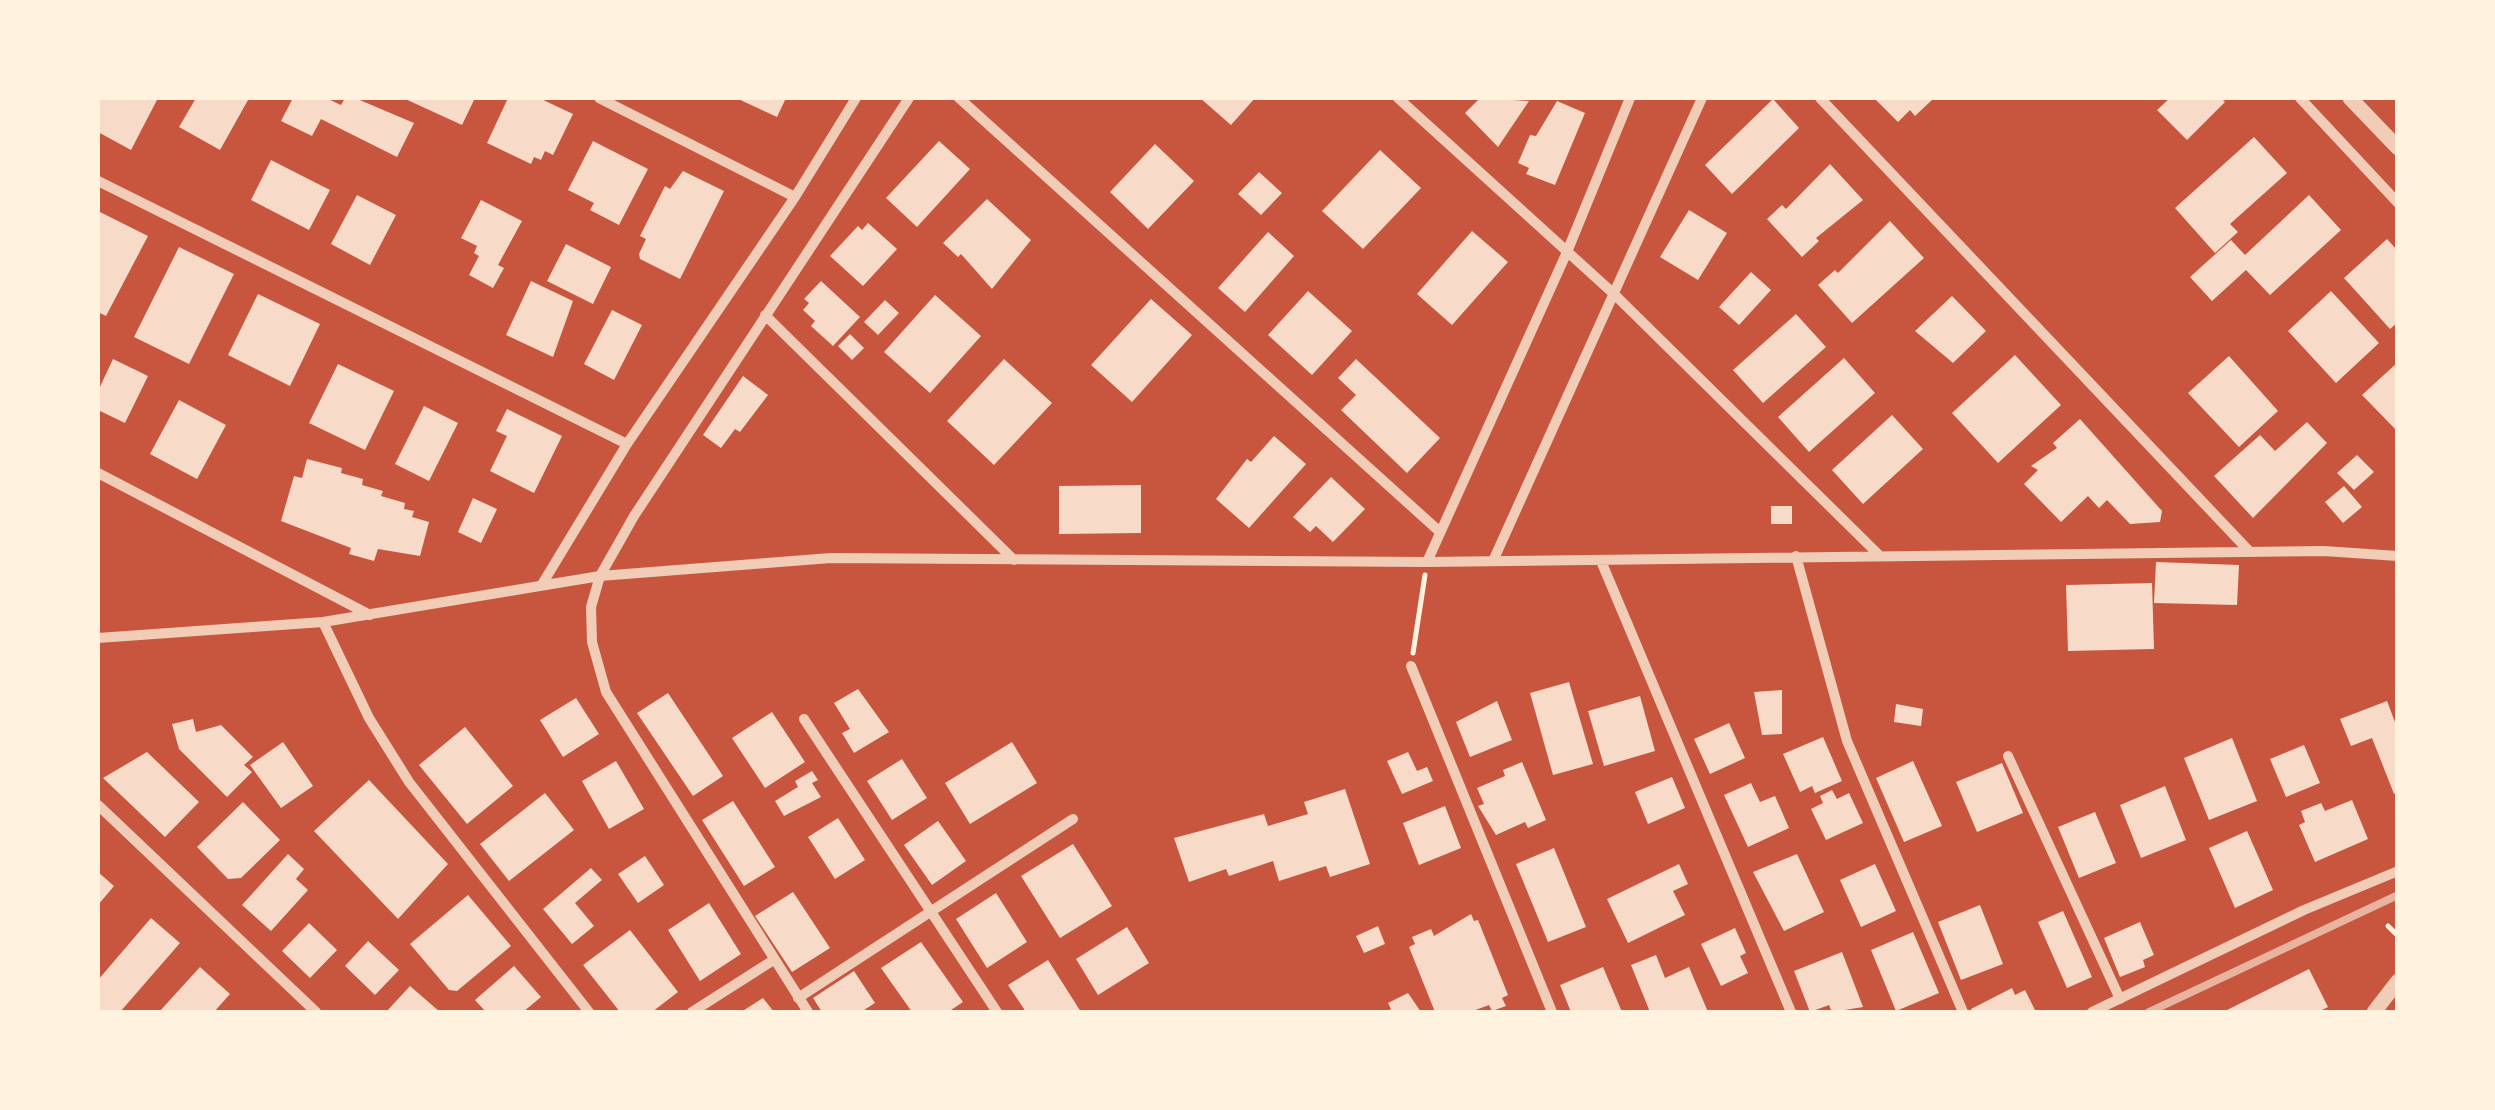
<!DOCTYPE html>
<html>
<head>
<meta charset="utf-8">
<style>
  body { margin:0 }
  #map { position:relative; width:2495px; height:1110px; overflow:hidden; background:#c8553d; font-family:Figtree,sans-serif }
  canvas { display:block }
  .frame { position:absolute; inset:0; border:100px solid #fff3e0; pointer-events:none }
</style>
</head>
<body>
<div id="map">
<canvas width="2495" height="1110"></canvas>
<div class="frame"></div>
</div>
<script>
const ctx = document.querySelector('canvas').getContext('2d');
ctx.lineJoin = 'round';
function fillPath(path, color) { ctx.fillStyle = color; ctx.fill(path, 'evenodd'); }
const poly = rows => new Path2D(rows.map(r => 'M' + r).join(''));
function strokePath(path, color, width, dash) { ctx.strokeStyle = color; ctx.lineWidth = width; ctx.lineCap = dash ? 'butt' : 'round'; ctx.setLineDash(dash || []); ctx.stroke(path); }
const building = poly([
  [98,98,158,98,131,150,98,132],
  [196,98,248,100,220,150,179,127],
  [293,98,326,98,341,105,345,98,355,98,414,123,397,157,321,119,312,136,281,121],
  [403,98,475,98,462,125],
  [508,98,539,98,573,114,553,155,545,151,541,160,534,157,531,164,487,143],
  [736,98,786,98,777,117],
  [1200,98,1255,98,1231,125],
  [1480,98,1529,101,1498,147,1465,113],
  [1874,98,1934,98,1915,116,1910,110,1898,122],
  [2170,98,2221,98,2225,102,2187,140,2157,110],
  [1773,99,1799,128,1732,194,1705,165],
  [1557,101,1585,113,1555,185,1526,174,1529,168,1518,163,1530,135,1536,136],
  [2254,137,2287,173,2230,224,2238,232,2215,253,2175,208],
  [593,141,648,169,619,225,590,210,594,203,568,190],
  [939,141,970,169,917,227,886,198],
  [1155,144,1194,181,1148,229,1110,192],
  [1380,150,1421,188,1363,249,1322,211],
  [271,160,330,190,309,230,251,200],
  [1830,164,1863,200,1816,238,1819,241,1802,257,1767,219,1782,205,1786,209],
  [683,171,724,191,680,279,640,259,639,254,646,239,640,236,665,186,670,189],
  [1259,172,1282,193,1261,215,1238,194],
  [357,195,396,215,370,265,331,244],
  [2309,195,2341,230,2270,295,2246,270,2212,301,2190,277,2231,240,2245,255],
  [987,199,1031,240,992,289,961,254,958,257,943,243],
  [481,200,522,221,498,265,504,268,493,288,469,275,479,256,474,253,477,246,461,238],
  [1689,210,1727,233,1698,280,1660,257],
  [98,211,148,236,106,316,98,312],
  [1890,221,1924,258,1852,323,1818,285,1835,270,1838,273],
  [868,223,897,249,863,286,830,256,858,226,862,230],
  [1472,231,1508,262,1452,325,1417,294],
  [1268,232,1294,256,1245,312,1218,288],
  [2387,239,2398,251,2398,322,2390,329,2344,278],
  [566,244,611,267,593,304,547,281],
  [179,247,234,274,189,364,134,337],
  [1751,272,1771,290,1739,325,1719,307],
  [531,281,573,301,553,357,506,335],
  [821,281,860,317,833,346,811,326,815,321,803,310,809,303,804,299],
  [1308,291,1352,331,1312,375,1268,335],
  [2331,291,2379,343,2336,383,2288,331],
  [258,294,320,324,290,386,228,355],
  [935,295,981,336,930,393,884,352],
  [1952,296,1986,331,1953,363,1915,331],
  [1151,299,1192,335,1132,402,1091,365],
  [885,300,899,313,878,335,864,322],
  [612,310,642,325,614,380,584,364],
  [1796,314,1826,347,1763,403,1733,370],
  [850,334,864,348,852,360,838,346],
  [2015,355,2061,405,1998,463,1952,413],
  [2229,356,2278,411,2239,447,2188,393],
  [1844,358,1875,393,1809,452,1778,417],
  [113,359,148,376,125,423,98,410,98,391],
  [1004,359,1052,403,994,465,947,421],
  [1356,359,1440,438,1407,473,1341,410,1356,395,1338,378],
  [2398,362,2398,432,2362,395],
  [338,364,394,391,365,450,309,423],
  [743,376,768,395,740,432,735,429,721,448,703,435],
  [179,400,226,425,197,479,150,454],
  [424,406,458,423,429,481,395,464],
  [507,409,562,436,534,493,490,471,507,436,496,431],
  [1892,415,1923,449,1863,504,1832,470],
  [2080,419,2162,511,2160,522,2130,524,2107,500,2099,508,2088,496,2061,522,2024,484,2038,470,2031,466,2057,448,2053,443],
  [2307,422,2327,443,2253,518,2214,476,2260,435,2275,451],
  [1274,436,1306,464,1249,528,1216,499,1247,459,1251,462],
  [2357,455,2374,472,2354,490,2337,473],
  [307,459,342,468,341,473,363,479,362,485,383,491,381,496,405,503,404,509,414,511,412,517,429,522,420,556,378,549,374,561,349,554,351,548,281,521,294,476,302,478],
  [1331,477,1365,509,1333,542,1316,526,1310,532,1293,517],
  [1141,485,1141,533,1059,534,1059,486],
  [2344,486,2362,507,2343,523,2325,502],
  [473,498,497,509,481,543,458,532],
  [1771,506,1792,506,1792,524,1771,524],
  [2156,562,2239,565,2237,605,2154,603],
  [2152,583,2154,649,2068,651,2066,585],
  [1569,682,1593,764,1553,775,1530,693],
  [858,689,889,732,854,753,842,733,850,729,834,703],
  [1782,690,1782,734,1762,735,1754,692],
  [668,693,723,776,693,796,637,713],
  [1640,696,1655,751,1604,766,1588,711],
  [576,698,599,734,563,757,540,720],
  [1497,701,1512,740,1470,757,1456,722],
  [2387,701,2398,730,2398,792,2394,794,2372,738,2351,746,2340,719],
  [1896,704,1923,709,1921,726,1894,722],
  [772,712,805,762,765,788,732,738],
  [193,719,196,732,221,725,253,757,244,765,252,772,227,797,179,749,172,724],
  [1729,723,1745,758,1710,774,1694,739],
  [465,727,513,786,467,824,419,765],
  [1823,737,1842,781,1815,793,1812,786,1800,792,1783,754],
  [2232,738,2257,801,2209,820,2184,758],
  [283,742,313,786,281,808,250,765],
  [1012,742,1037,783,970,824,945,783],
  [2304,745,2320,783,2286,797,2270,759],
  [147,752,199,802,165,837,103,778],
  [1408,752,1417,771,1427,767,1433,781,1402,794,1387,761],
  [902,759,927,798,892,820,867,781],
  [616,761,644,809,609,829,582,781],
  [1913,761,1942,826,1904,842,1876,778],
  [1522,762,1546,820,1528,828,1525,822,1496,835,1478,806,1484,804,1477,788,1505,776,1503,770],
  [2002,763,2023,813,1977,832,1956,782],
  [812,771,818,780,812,783,821,797,784,816,775,801,798,787,795,781],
  [1672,777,1685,808,1648,824,1635,792],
  [369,780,448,864,398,919,314,831],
  [1751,783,1760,802,1775,796,1789,828,1748,847,1724,795],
  [2165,786,2186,840,2141,858,2120,805],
  [1345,789,1370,864,1330,877,1326,866,1279,881,1273,861,1229,876,1226,869,1189,882,1174,838,1264,814,1268,826,1308,814,1304,802],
  [1832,790,1837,799,1849,793,1863,823,1826,840,1811,809,1823,803,1820,796],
  [545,793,574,830,509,881,480,844],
  [2352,800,2368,839,2315,862,2299,825,2305,822,2301,811,2321,803,2325,811],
  [733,801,775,867,744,886,702,820],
  [243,802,280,840,241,878,228,879,197,847],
  [1445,806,1461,848,1419,865,1403,823],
  [2095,812,2116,863,2079,878,2058,827],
  [838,818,865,860,835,879,808,837],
  [938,821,966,861,932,885,904,845],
  [2247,831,2273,890,2235,908,2209,848],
  [1073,844,1112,906,1060,938,1021,876],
  [1554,848,1586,927,1548,942,1516,864],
  [288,854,304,869,296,879,308,890,271,931,242,905],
  [1797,854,1824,912,1784,931,1753,872],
  [645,856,664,885,638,903,618,874],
  [1679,864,1688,884,1673,891,1685,915,1628,943,1607,899],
  [1875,864,1896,911,1861,927,1840,880],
  [591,868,602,880,575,903,594,926,572,944,543,909],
  [98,872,114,886,98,905],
  [793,892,830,948,792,972,755,916],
  [996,893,1027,942,987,968,956,919],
  [468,895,511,946,457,991,449,990,410,944],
  [709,903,741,954,700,981,668,930],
  [1980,905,2003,964,1961,980,1938,922],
  [2063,911,2092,977,2067,988,2038,922],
  [1471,914,1474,921,1478,920,1508,995,1502,998,1506,1006,1492,1011,1489,1005,1470,1012,1435,1012,1409,947,1415,944,1412,937,1431,929,1434,936],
  [151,918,180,943,120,1012,102,1012,98,1008,98,980],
  [2140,922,2154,955,2143,960,2145,967,2120,977,2104,938],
  [309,923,337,950,310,978,282,951],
  [1378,926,1385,944,1364,953,1356,936],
  [1127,927,1149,963,1098,995,1076,959],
  [1735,928,1746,953,1740,956,1748,973,1721,986,1701,944],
  [630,930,678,992,652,1012,620,1012,583,965],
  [1913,932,1939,993,1896,1011,1871,950],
  [368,941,399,970,375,995,345,966],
  [921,942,963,1002,948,1012,912,1012,881,968],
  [1842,952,1863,1007,1832,1012,1829,1005,1810,1012,1794,971],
  [1656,955,1665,978,1689,967,1708,1012,1650,1012,1631,965],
  [1048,960,1081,1012,1026,1012,1008,985],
  [514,966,541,997,523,1012,486,1012,475,1000],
  [200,967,230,994,214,1012,159,1012],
  [1603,967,1622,1012,1571,1012,1560,985],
  [2309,969,2328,1007,2318,1012,2223,1012],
  [854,971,875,1003,861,1012,822,1012,813,998],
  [410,986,440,1012,386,1012],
  [2012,988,2015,995,2025,990,2036,1012,1973,1012,1971,1009],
  [1408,993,1421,1012,1385,1012,1391,1009,1388,1003],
  [763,998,774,1012,741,1012]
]);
const path = poly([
  [1413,653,1425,575],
  [2388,926,2398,936]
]);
const minor = poly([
  [599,98,795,197],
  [959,98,1440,532],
  [1398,98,1614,294,1878,554],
  [1820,98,2250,552],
  [2300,98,2398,203],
  [98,181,627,444],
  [765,315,1014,560],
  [98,473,370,615],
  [1796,556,1847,741,1963,1012],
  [1493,561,1702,98],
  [1601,561,1791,1012],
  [1427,562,1567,252,1630,98],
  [541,586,627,444,795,197,856,98],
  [323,622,369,718,409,782,589,1012],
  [98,638,323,622,600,576,831,558,1427,562,2324,551,2398,556],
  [1411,666,1552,1012],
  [804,719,997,1012],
  [2008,756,2120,999],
  [98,805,316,1012],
  [798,998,1073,819],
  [692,1012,772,961],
  [808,1012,606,692,592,642,591,607,600,576,634,516,909,98],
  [2092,1012,2304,910,2398,871]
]);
const tertiary = poly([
  [2350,98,2398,148],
  [2374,1012,2398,981]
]);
const rail = poly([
  [2149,1012,2398,895]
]);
fillPath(building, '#f7dbc8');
strokePath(path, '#fff3e0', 5);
strokePath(minor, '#f1ccb7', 10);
strokePath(tertiary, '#f1ccb7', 15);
strokePath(rail, '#e9b49f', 8);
</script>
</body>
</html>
